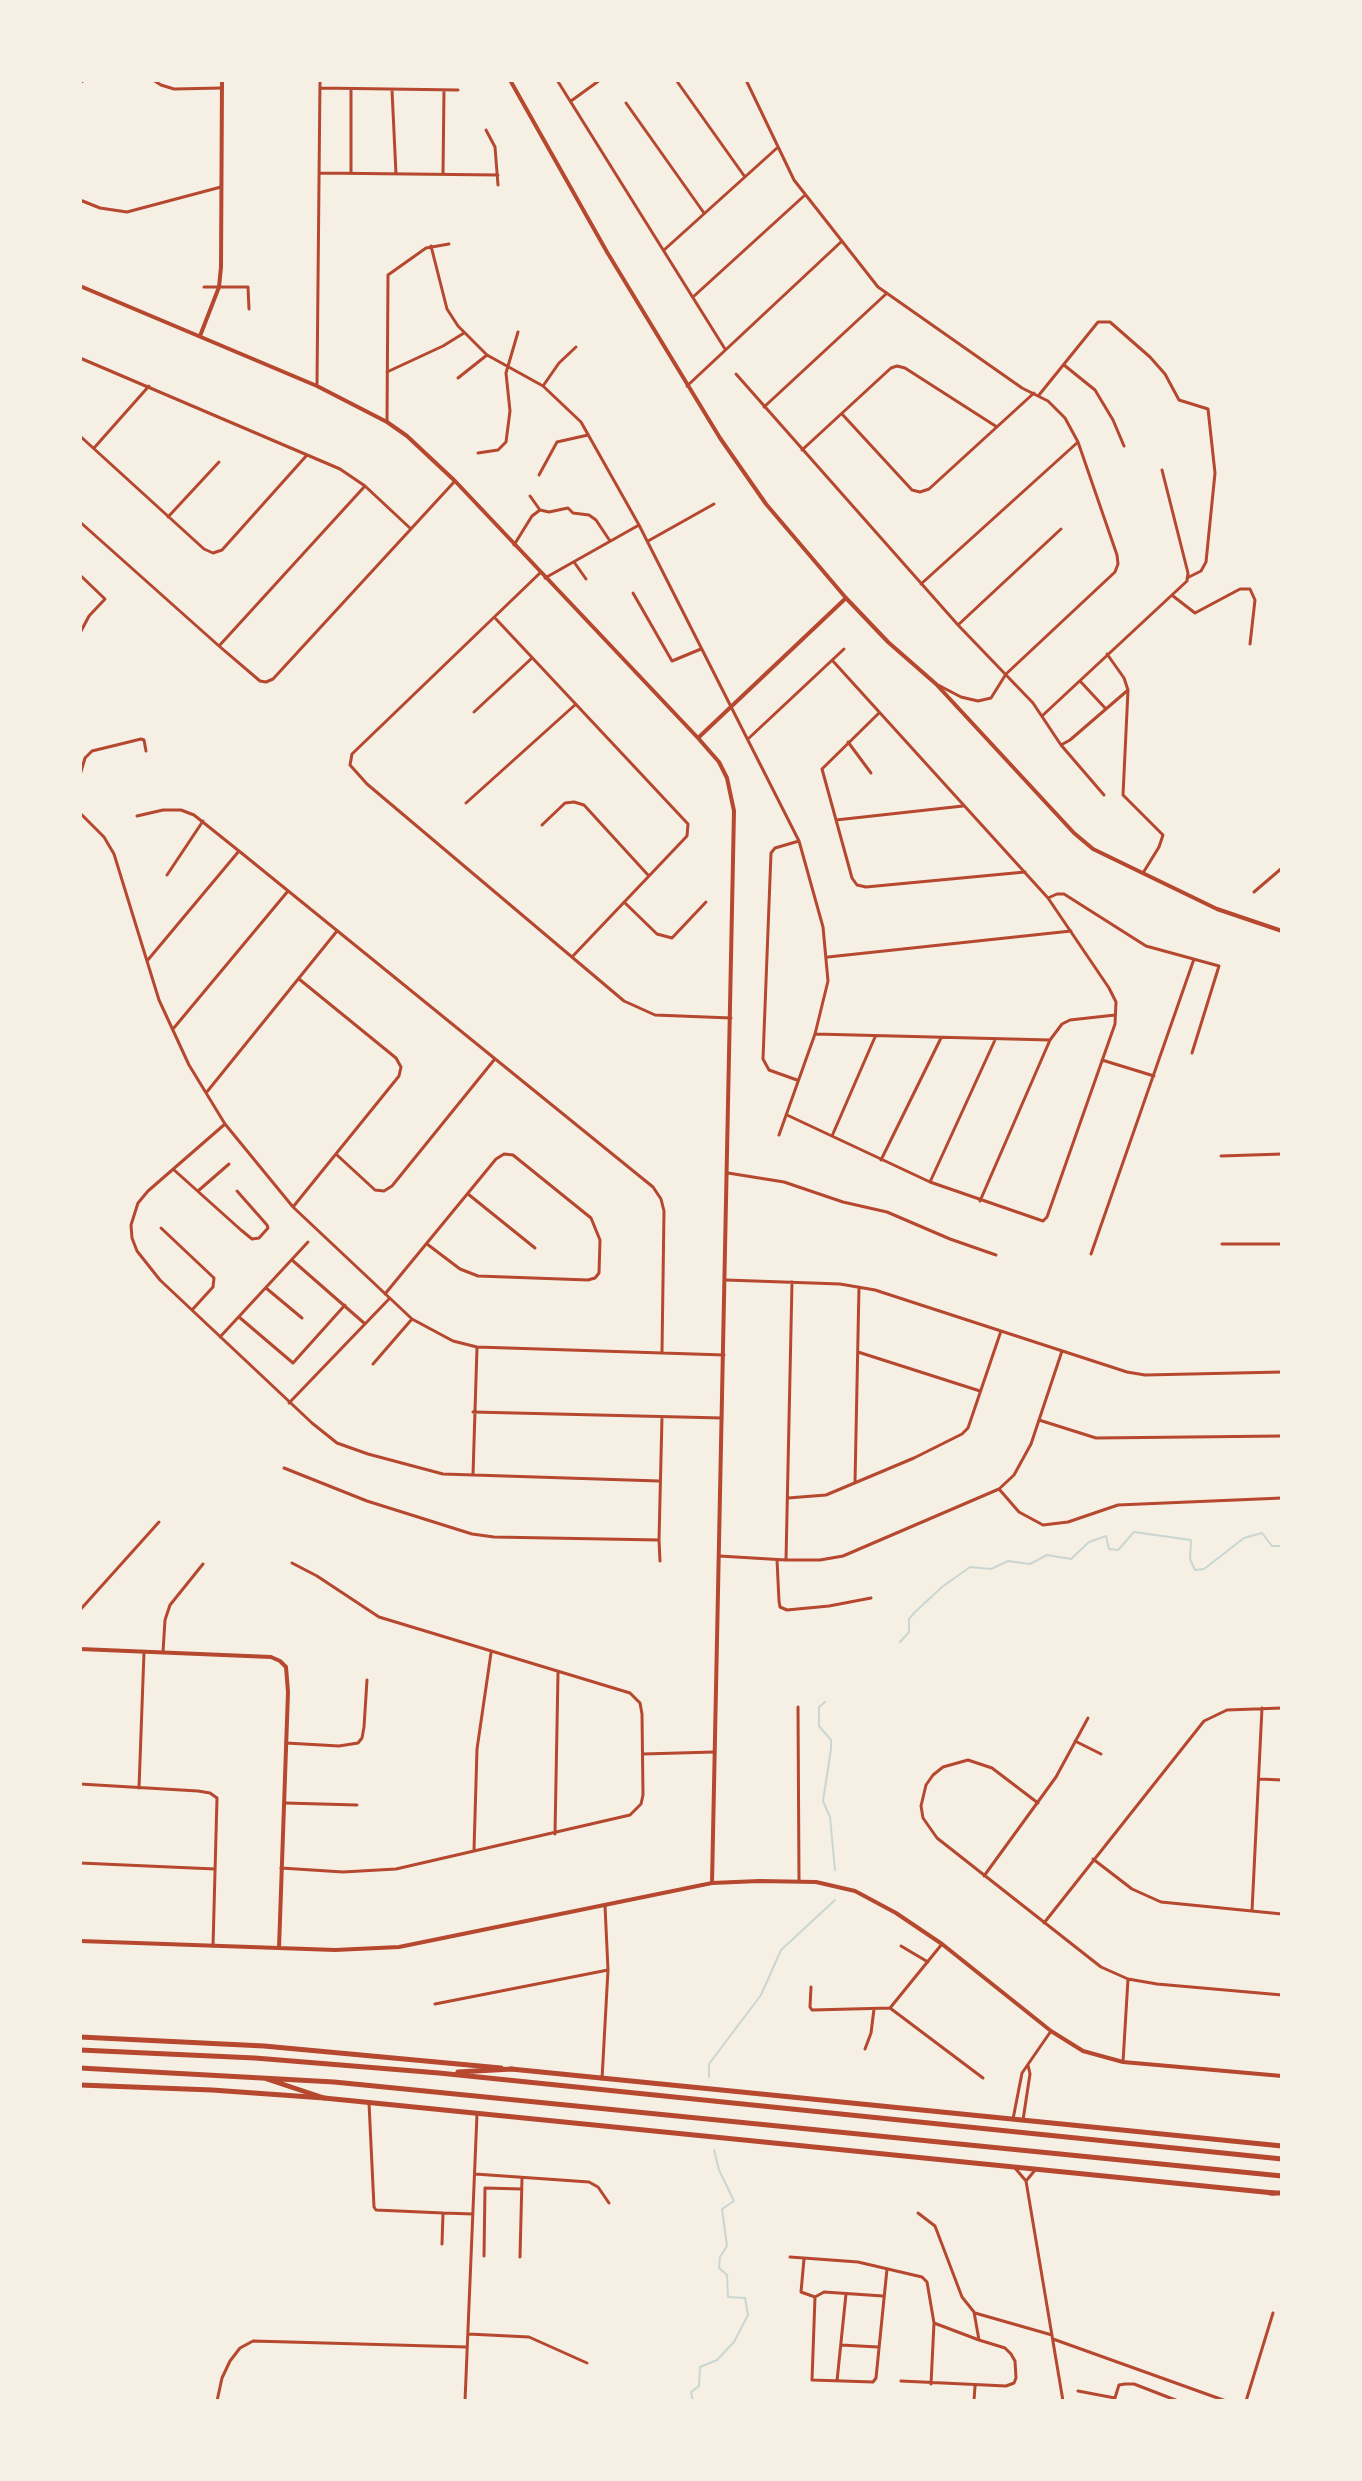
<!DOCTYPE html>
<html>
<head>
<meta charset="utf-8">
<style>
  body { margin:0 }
  #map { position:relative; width:1362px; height:2481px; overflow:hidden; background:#f6efe4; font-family:"Titillium Web",sans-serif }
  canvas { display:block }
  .frame { position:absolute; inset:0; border:82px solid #f6efe4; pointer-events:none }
</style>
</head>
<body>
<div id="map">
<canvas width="1362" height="2481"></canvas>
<div class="frame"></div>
</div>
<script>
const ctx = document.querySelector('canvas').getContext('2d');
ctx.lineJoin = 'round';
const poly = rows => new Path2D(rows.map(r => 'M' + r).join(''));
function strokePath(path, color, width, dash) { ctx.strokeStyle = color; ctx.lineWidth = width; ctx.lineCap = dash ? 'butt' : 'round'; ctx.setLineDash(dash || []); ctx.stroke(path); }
const stream = poly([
  [900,1642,909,1632,909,1619,915,1612,942,1587,970,1567,991,1569,1008,1561,1030,1564,1047,1555,1071,1559,1089,1542,1106,1536,1109,1549,1118,1550,1134,1532,1191,1540,1190,1559,1195,1570,1204,1569,1244,1538,1262,1533,1272,1546,1282,1546],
  [825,1702,819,1707,819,1726,831,1740,831,1749,823,1801,830,1817,835,1870],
  [709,2077,709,2064,761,1995,781,1950,835,1900],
  [693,2401,691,2392,699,2386,700,2367,717,2360,734,2342,748,2315,745,2298,728,2297,727,2275,719,2268,720,2257,727,2246,722,2209,734,2201,719,2170,714,2150]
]);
const minor = poly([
  [153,80,161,85,174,89,222,88],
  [557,80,725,349],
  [676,80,745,177],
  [746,80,794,180,878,287,1022,388,1048,401,1065,418,1078,442,1117,555,1118,564,1115,572,1006,674,991,698,978,701,961,697,938,685],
  [80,83,84,80],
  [320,88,458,90],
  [392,90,396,174],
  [571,101,600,80],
  [626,103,704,213],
  [486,130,495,147,498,185],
  [319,173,498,175],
  [351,173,351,89],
  [443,174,444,90],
  [80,200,100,208,127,212,221,187],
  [431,246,447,309,458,326,487,355,543,386,581,422,639,525,799,841,823,927,828,981,815,1034,779,1135],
  [664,250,777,148],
  [204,287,248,287,249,309],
  [693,297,805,195],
  [80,358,340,469,365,486,411,529],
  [1064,365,1095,390,1113,420,1124,446],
  [387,372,443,346,464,333],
  [736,374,958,625,1033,703,1061,745,1070,740,1128,690],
  [458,378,487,355],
  [317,384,320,80],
  [543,386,559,363,576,347],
  [687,386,842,241],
  [1039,395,1098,322,1110,322,1150,357,1165,374,1179,400,1208,409,1215,473,1206,562,1201,571,1187,578],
  [764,407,886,294],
  [842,414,912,490,920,492,929,489,1034,393],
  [387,422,388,275,426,248,449,244],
  [80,436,204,549,213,553,222,550,307,455],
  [94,448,149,386],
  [802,450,891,368,897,366,905,368,997,427],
  [478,453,498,450,506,442,510,411,506,373,518,332],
  [539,475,557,442,588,435],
  [540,510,549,512,568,508,573,513,589,515,596,520,610,541],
  [168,517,219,462],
  [80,522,219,646,260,681,266,682,273,679,455,481],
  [648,541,714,504],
  [514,545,532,516,540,510,530,496],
  [574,562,586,579],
  [540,573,352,754,350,765,367,784,624,1001,655,1015,731,1018],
  [80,575,105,599,89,616,80,633],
  [545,578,639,525],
  [921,584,1078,442],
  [633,593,672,661,701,649],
  [1173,596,1195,613,1240,589,1250,589,1255,600,1250,644],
  [496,619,688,824,687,836,572,957],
  [958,625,1061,529],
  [219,646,365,486],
  [1107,654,1124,678,1128,690,1123,795,1163,835,1159,847,1143,873],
  [1080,681,1106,709],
  [474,712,532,658],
  [879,713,822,769,852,878,857,885,866,887,1025,872],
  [1042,716,1187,581,1188,573,1162,470],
  [749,738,844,649],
  [848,742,871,773],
  [1061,745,1104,795],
  [80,775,85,758,92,751,141,739,144,740,146,751],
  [466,803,576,704],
  [80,813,104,837,114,854,159,1000,189,1065,225,1124,293,1207,412,1319,453,1341,477,1347,724,1355],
  [137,816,163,810,181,810,194,815,239,851],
  [836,820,963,806],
  [542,825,565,803,574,802,584,805,648,875],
  [167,875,203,821],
  [1254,892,1282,868],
  [1048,898,1057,894,1064,894,1146,946,1219,966,1192,1053],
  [624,902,657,934,672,938,706,902],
  [828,957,1071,931],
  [147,961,239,851,653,1187,661,1199,664,1211,662,1352],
  [173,1029,288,891],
  [815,1034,1050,1040,1062,1024,1070,1020,1115,1015],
  [1102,1060,1154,1076],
  [797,1080,769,1070,763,1059,771,853,775,848,799,841],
  [206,1093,337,931],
  [787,1115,930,1182,1043,1221,1047,1217,1115,1024,1116,1002,1109,988,1048,898,832,660],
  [225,1124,148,1191,138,1203,131,1225,132,1238,137,1251,160,1280,312,1423,337,1443,368,1454,443,1474,659,1481],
  [832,1136,875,1037],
  [337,1155,375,1190,384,1191,392,1186,494,1060],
  [1221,1156,1282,1154],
  [881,1160,941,1038],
  [173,1169,241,1230,252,1239,259,1238,268,1228,267,1225,237,1191],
  [728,1173,784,1182,843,1202,887,1212,950,1239,996,1255],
  [930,1182,995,1040],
  [198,1191,229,1164],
  [468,1194,535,1248],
  [980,1201,1050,1040],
  [293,1207,399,1076,401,1067,396,1058,299,979],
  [161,1228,214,1278,213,1287,192,1310],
  [1222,1244,1282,1244],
  [1091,1254,1194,959],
  [292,1260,364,1323],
  [726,1280,840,1284,875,1290,1127,1372,1145,1375,1282,1372],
  [266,1288,302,1318],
  [385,1294,496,1159,504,1154,513,1155,591,1218,600,1240,599,1273,595,1278,588,1280,478,1276,460,1269,427,1244],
  [239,1317,293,1363,345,1305],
  [220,1337,308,1242],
  [858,1352,980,1391],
  [373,1364,412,1319],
  [289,1403,389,1299],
  [473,1412,722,1418],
  [1039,1420,1096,1438,1282,1436],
  [284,1468,367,1501,472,1534,494,1537,659,1540,662,1417],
  [473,1475,477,1347],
  [855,1483,859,1287],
  [999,1489,1019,1512,1043,1525,1068,1522,1118,1505,1282,1498],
  [788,1498,826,1495,914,1458,962,1434,968,1428,1001,1331],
  [659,1540,660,1561],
  [719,1556,786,1560,820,1560,843,1556,999,1489,1014,1475,1031,1444,1062,1351],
  [777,1560,779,1601,780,1607,787,1610,829,1606,871,1598],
  [786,1560,792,1282],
  [80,1610,159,1522],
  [163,1652,165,1620,170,1605,203,1564],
  [798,1707,799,1880],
  [1075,1741,1101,1754],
  [286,1743,339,1746,358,1743,362,1738,364,1727,367,1680],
  [643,1754,714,1752],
  [1259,1779,1282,1780],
  [80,1784,198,1791,210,1793,217,1798,213,1946],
  [139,1788,144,1652],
  [285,1803,357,1805],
  [1038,1803,992,1768,968,1760,943,1767,933,1775,926,1785,921,1806,923,1818,937,1838,1101,1967,1128,1979,1157,1984,1282,1995],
  [555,1834,558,1673],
  [474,1850,477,1749,491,1653],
  [1093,1859,1132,1889,1161,1902,1282,1914],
  [80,1863,215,1869],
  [281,1868,343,1872,396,1869,630,1815,641,1804,643,1795,642,1714,640,1703,630,1693,379,1617,317,1576,292,1563],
  [984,1876,1056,1777,1088,1718],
  [1252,1911,1262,1708],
  [1044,1923,1204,1721,1227,1710,1282,1708],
  [901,1946,928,1962],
  [811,1987,810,2007,812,2010,890,2008,983,2078],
  [435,2004,608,1970],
  [890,2008,942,1944],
  [865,2049,871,2033,874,2009],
  [1123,2062,1128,1979],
  [602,2079,608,1970,605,1906],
  [369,2103,374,2207,376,2210,443,2213],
  [1013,2119,1022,2073,1051,2031],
  [1023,2120,1030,2074,1028,2065],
  [1015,2168,1026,2181,1063,2401],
  [475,2174,589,2182,598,2187,609,2203],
  [1026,2181,1036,2169],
  [442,2244,443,2213,473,2214],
  [484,2256,485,2188,522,2189],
  [520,2257,522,2178],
  [790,2257,858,2262,922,2277,927,2282,934,2323,931,2384],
  [804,2259,801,2292,815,2297],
  [883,2296,824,2292,815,2297,812,2380,873,2382,876,2378,887,2269],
  [975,2313,1052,2335],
  [934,2323,979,2340],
  [468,2334,529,2337,587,2363],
  [1053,2339,1226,2401],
  [841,2345,878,2347],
  [837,2381,846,2294],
  [901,2381,1006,2386,1014,2383,1016,2378,1015,2361,1011,2354,1005,2348,979,2340,974,2312,962,2297,935,2226,918,2213],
  [1078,2391,1115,2398],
  [217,2401,222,2378,230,2361,240,2348,253,2341,467,2347],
  [465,2401,477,2114],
  [974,2401,975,2386],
  [1114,2401,1119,2385,1125,2384,1134,2384,1178,2401],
  [1246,2401,1273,2313]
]);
const tertiary = poly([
  [80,286,317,386,387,422,407,436,455,481,698,738,719,762,727,778,734,811,712,1883],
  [200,336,219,287,221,267,222,80],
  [698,738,846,598,888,642,936,684,1074,833,1093,849,1217,909,1282,931],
  [80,1649,271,1657,280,1661,286,1667,288,1692,279,1948],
  [80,1941,335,1950,399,1947,712,1883,759,1881,816,1882,855,1891,896,1913,942,1944,1051,2031,1083,2051,1123,2062,1282,2076]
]);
const secondary = poly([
  [510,80,607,252,720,438,766,504,846,598]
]);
const trunk = poly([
  [80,2037,264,2046,501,2068],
  [511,2069,1282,2146],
  [80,2085,212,2090,324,2098,1274,2193]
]);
const motorway = poly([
  [80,2050,255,2058,439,2073,1282,2159],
  [80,2068,334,2082,1282,2176],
  [458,2072,512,2069],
  [267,2079,324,2098],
  [1270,2193,1282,2193]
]);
strokePath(stream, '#c9d6d2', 2);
strokePath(minor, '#b5482f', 3);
strokePath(tertiary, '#b5482f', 4);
strokePath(secondary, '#b5482f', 4);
strokePath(trunk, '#b5482f', 5);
strokePath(motorway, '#b5482f', 5);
</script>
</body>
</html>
